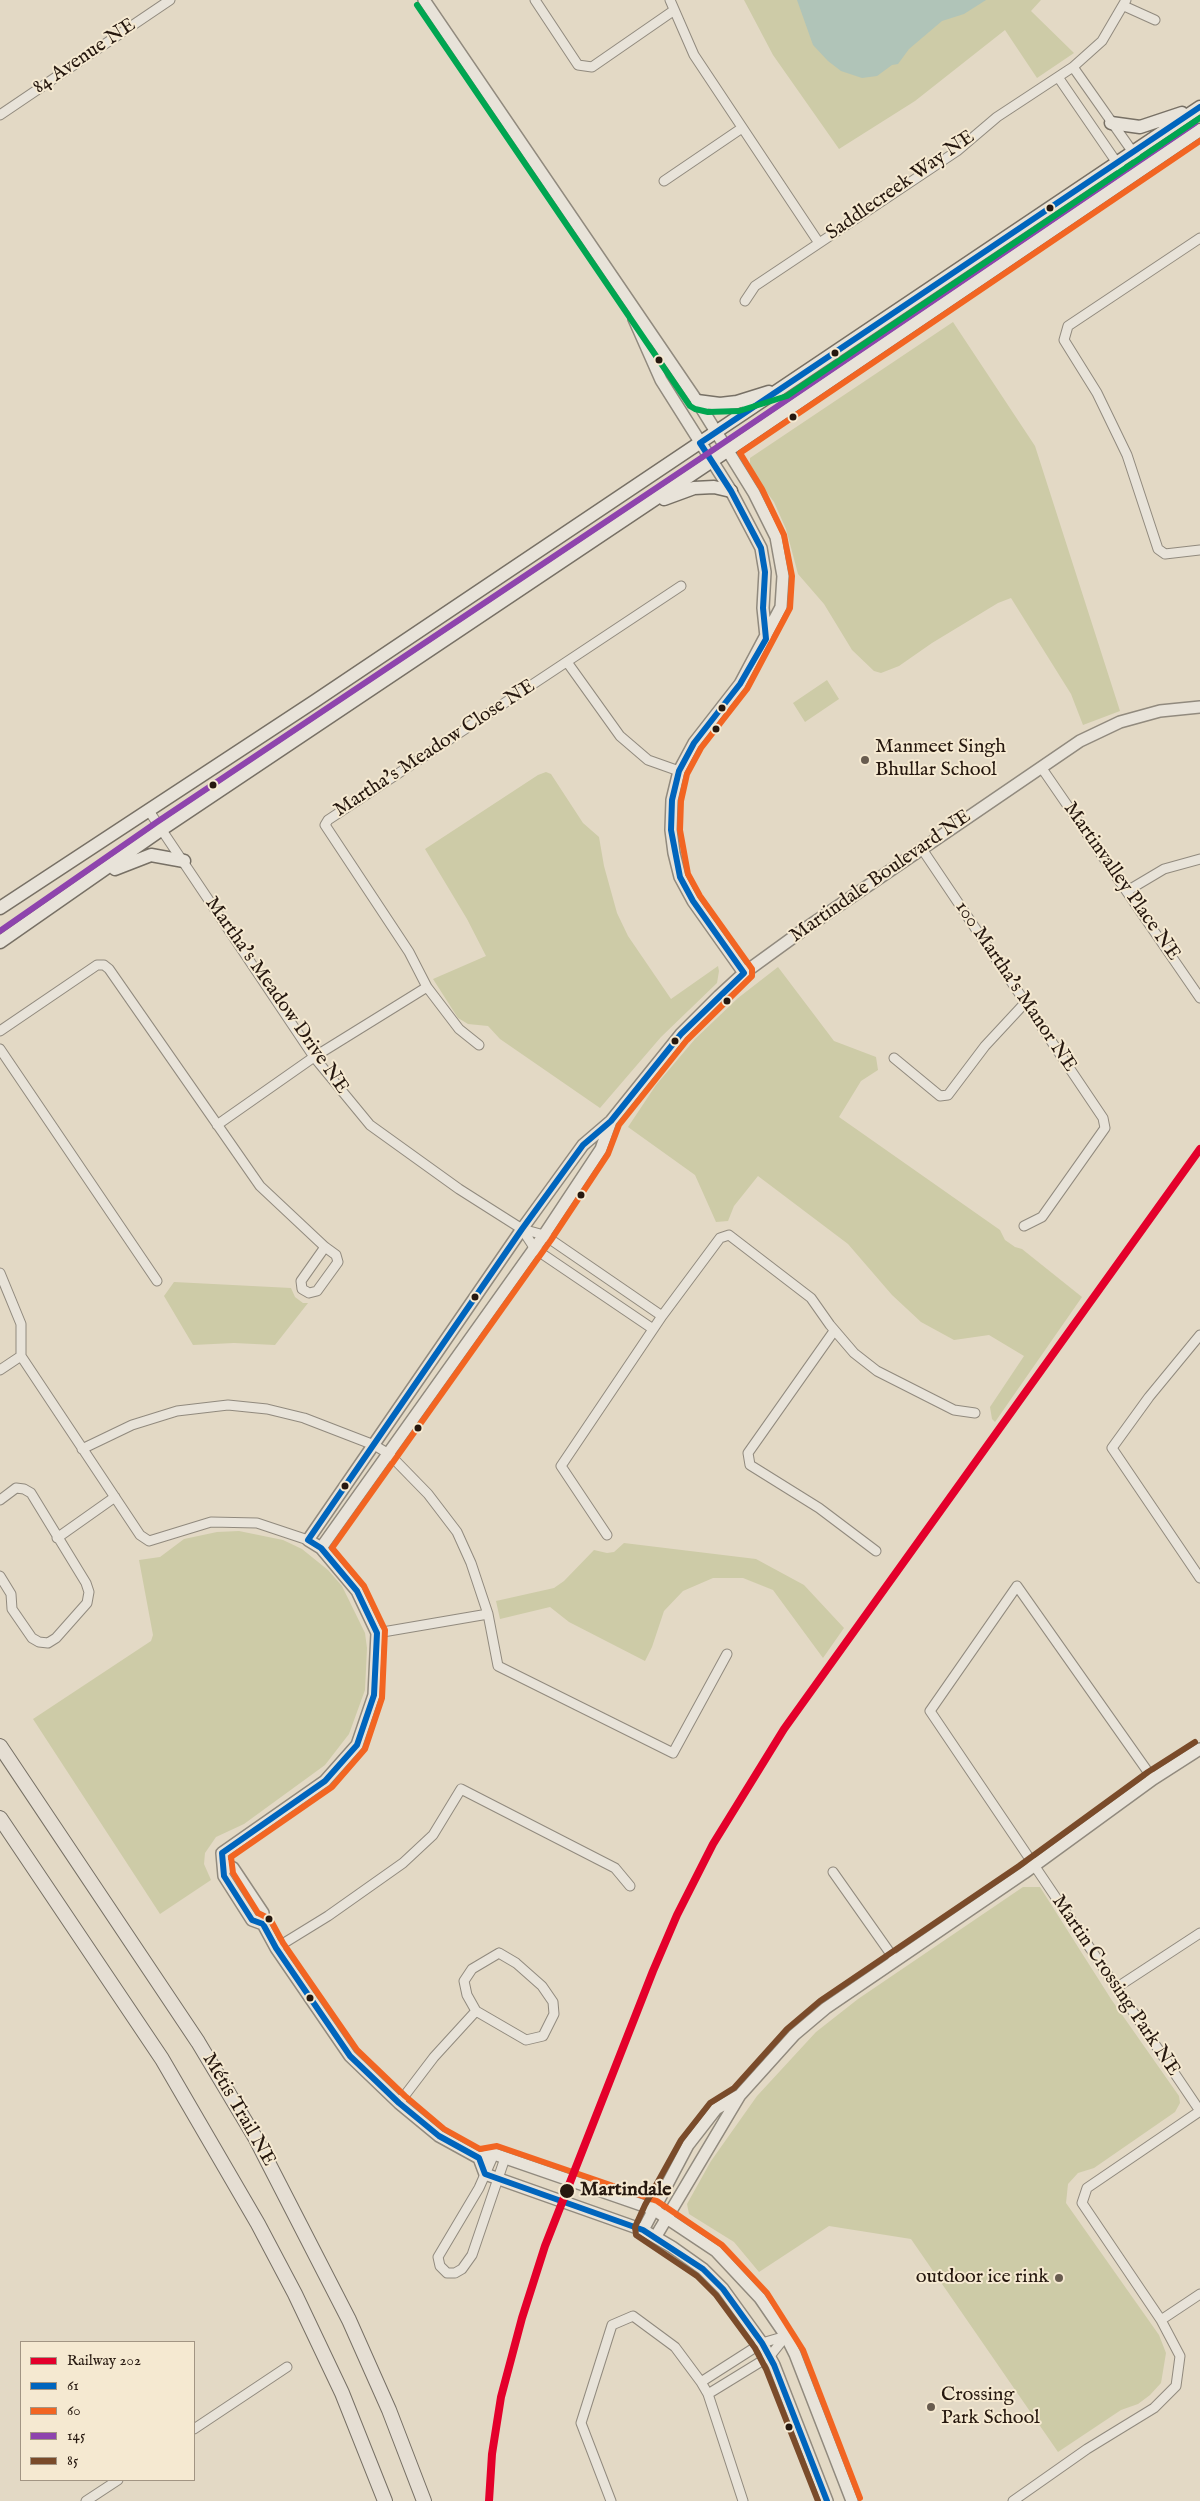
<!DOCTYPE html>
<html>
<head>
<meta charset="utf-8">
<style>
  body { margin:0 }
  #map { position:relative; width:1200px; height:2501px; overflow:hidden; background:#e3d9c5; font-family:"IM FELL English",serif }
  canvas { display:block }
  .legend { position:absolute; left:20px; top:2341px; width:175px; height:140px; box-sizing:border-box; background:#f5e9d1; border:1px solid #a29583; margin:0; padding:6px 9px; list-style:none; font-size:15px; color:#26180f }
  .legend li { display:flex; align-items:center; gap:10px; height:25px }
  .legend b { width:25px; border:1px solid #a29583 }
</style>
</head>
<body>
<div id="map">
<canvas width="1200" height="2501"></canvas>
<ul class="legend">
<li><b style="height:6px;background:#e4002b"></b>Railway 202</li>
<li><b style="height:6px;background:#0065bd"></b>61</li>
<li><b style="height:6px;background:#f26522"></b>60</li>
<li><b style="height:6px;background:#8e44ad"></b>145</li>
<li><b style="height:6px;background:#7a4b2a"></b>85</li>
</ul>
</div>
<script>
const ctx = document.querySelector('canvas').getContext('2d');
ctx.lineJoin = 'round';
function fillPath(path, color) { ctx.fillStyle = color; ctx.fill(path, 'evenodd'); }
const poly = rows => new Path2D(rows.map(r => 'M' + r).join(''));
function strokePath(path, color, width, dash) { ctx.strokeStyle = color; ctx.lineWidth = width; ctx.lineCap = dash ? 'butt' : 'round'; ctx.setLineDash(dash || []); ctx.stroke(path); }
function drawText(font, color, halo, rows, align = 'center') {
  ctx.font = font + ' "IM FELL English",serif'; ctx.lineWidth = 4; ctx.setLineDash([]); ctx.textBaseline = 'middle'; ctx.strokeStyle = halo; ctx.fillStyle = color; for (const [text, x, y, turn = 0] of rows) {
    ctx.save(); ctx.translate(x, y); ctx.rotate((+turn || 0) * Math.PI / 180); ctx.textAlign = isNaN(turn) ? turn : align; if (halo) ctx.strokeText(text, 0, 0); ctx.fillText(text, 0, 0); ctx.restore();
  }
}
const green = poly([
  [744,0,1041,0,1031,11,1074,53,1037,78,1005,30,915,101,839,149,773,55],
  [953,322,1035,446,1120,711,1083,725,1071,694,1011,598,998,603,932,643,899,666,881,673,874,671,852,650,824,604,798,574,786,529,774,502,757,479,750,464,750,458],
  [827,680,839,699,805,722,793,703],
  [546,772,551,774,583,823,599,837,604,866,617,913,628,936,671,999,718,966,719,971,717,983,661,1037,600,1108,500,1039,488,1026,468,1024,458,1018,433,979,486,956,467,919,425,849,538,775],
  [778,967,834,1041,876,1057,878,1070,861,1081,839,1117,1000,1230,1005,1240,1015,1247,1022,1249,1082,1297,995,1422,992,1419,990,1407,1024,1356,989,1335,954,1340,921,1322,892,1295,848,1244,758,1176,734,1206,728,1221,716,1222,695,1175,628,1127,656,1085,695,1039,738,998],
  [174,1282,291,1288,295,1297,303,1303,308,1303,275,1345,234,1343,193,1345,164,1296],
  [239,1531,283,1540,302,1549,328,1570,342,1586,365,1633,367,1648,365,1690,349,1734,325,1765,244,1824,216,1837,205,1853,204,1864,211,1880,160,1914,33,1719,151,1641,153,1635,139,1560,160,1557,184,1539,217,1532],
  [624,1543,756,1559,804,1585,844,1628,823,1658,773,1590,743,1578,713,1578,683,1591,664,1611,652,1647,645,1661,569,1622,550,1607,500,1619,496,1601,554,1588,564,1581,594,1550,607,1553,614,1552],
  [1023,1887,1040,1887,1111,1999,1179,2096,1180,2103,1175,2112,1094,2168,1078,2173,1068,2184,1066,2203,1159,2335,1166,2353,1161,2383,1150,2395,1138,2404,1121,2410,1058,2452,911,2239,829,2226,759,2272,734,2242,689,2214,687,2204,711,2161,757,2096,816,2032,858,1999]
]);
const water = poly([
  [797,0,986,0,964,14,942,21,909,49,898,64,892,65,877,76,862,78,841,71,828,61,813,45]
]);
const minor = poly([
  [535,0,578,65,592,67,673,11],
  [670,0,694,55,819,243],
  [1124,6,1155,20],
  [1073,67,1144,168],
  [1058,77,1128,179],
  [0,115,170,0],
  [664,181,742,128],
  [1200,238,1068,326,1064,340,1097,393,1127,455,1158,549,1165,554,1200,550],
  [745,301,755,286,957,151,997,117,1073,67,1102,41,1126,0],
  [567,662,620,736,648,760,679,771],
  [1041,767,1200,998],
  [149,811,314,1057,370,1125,459,1189,522,1229,544,1235,662,1316],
  [922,849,1103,1118,1105,1128,1042,1217,1024,1226],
  [1127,891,1164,869,1200,859],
  [0,1031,97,965,104,965,109,969,260,1186,325,1247,336,1255,338,1262,317,1291,309,1293,302,1289,301,1281,325,1247],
  [479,1045,459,1029,427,987,409,952,325,825,328,820,681,586],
  [0,1049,157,1281],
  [894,1058,940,1096,948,1095,985,1046,1024,1004],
  [217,1125,314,1057,427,987],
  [522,1229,535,1249,653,1329],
  [0,1273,21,1324,21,1356,140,1535,149,1541,211,1522,257,1523,308,1540],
  [834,1331,748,1453,750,1465,819,1508,876,1551],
  [1200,1335,1149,1397,1112,1448,1200,1578],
  [0,1370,21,1356],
  [82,1449,132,1425,177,1411,228,1405,267,1409,304,1418,374,1445,389,1454,428,1494,457,1532,471,1563,488,1614,498,1666,673,1753,727,1654],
  [0,1500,16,1488,24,1489,31,1493,86,1583,89,1592,87,1603,56,1638,48,1643,39,1642,32,1638,12,1609,11,1594,0,1576],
  [607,1535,561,1466,662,1316,720,1238,729,1235,811,1298,830,1325,854,1353,877,1371,954,1410,975,1413],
  [57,1538,115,1497],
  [377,1633,488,1614],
  [1153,1779,1017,1586,930,1711,1200,2111],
  [833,1872,895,1960],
  [276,1948,328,1916,403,1863,433,1835,461,1789,615,1868,630,1886],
  [499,1953,516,1963,542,1986,553,2002,554,2014,543,2036,526,2040,476,2011,467,1995,464,1981,472,1969,499,1953],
  [1116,1988,1200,1933],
  [399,2103,434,2057,476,2011],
  [494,2154,479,2188,438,2257,440,2266,447,2273,455,2273,462,2269,472,2255,505,2158],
  [1161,2320,1200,2294],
  [701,2382,762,2343,786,2336],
  [708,2394,770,2356,786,2336],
  [194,2429,287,2367],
  [86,2501,118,2480],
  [611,2501,581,2423,612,2325,633,2316,675,2347,701,2382,708,2394,743,2501],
  [1013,2501,1087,2449,1154,2408,1176,2386,1180,2356,1161,2320,1082,2203,1087,2188,1200,2111]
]);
const tertiary = poly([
  [424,0,697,401,754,493,776,537,783,576,781,607,740,684,694,743,679,771,672,800,671,830,674,853,680,877,693,901,744,973],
  [634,319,661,380,731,491,761,548,765,572,763,608,766,637],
  [321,1548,544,1235,601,1149,611,1121],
  [224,1864,233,1868,263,1913,263,1924,276,1948,350,2056,399,2103,439,2136,479,2158,485,2174,643,2230,672,2247,703,2269,723,2289,762,2343,774,2365,827,2501],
  [263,1924,252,1920,224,1876,222,1853,325,1781,357,1745,374,1695,377,1633,357,1591,321,1548,308,1540,522,1229,583,1145,611,1121,681,1034,719,996,744,973,806,928,1080,741,1120,722,1160,711,1200,707],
  [479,2158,494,2154,653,2209,716,2251,760,2298,786,2336,795,2354,852,2501],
  [643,2230,688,2145,716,2109,738,2096],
  [656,2236,740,2095,794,2035,826,2008,1024,1873,1153,1779,1200,1749]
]);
const secondary = poly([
  [1111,123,1140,127,1182,113],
  [697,401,720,404,737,402,769,392],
  [664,499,694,488,714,487,731,491],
  [115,869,151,855,184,861],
  [0,908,315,701,1200,107],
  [0,942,162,829,712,461,1200,130]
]);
const primary = poly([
  [0,1746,198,2042,256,2139,349,2320,389,2410,424,2501],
  [0,1818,162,2059,258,2224,295,2294,342,2393,385,2501]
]);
const bus1 = poly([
  [827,2501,774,2365,762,2343,723,2289,703,2269,643,2230,485,2174,479,2158,439,2136,399,2103,350,2056,276,1948,263,1924,252,1920,224,1876,222,1853,325,1781,357,1745,374,1695,377,1633,357,1591,321,1548,308,1540,522,1229,583,1145,611,1121,681,1034,744,973,693,901,680,877,671,830,672,800,679,771,694,743,740,684,766,639,763,608,765,572,761,548,731,491,700,443,1200,107]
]);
const bus2 = poly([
  [860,2498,803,2350,767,2293,722,2245,657,2201,497,2146,480,2149,444,2129,405,2096,357,2050,283,1943,270,1919,258,1913,233,1873,231,1857,332,1787,365,1749,382,1698,385,1630,364,1586,332,1548,551,1240,608,1154,619,1125,687,1040,752,976,752,969,700,896,688,874,680,830,681,801,687,774,701,748,747,689,790,608,792,576,784,535,762,489,740,453,1200,141]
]);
const bus3 = poly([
  [0,931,157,822,707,454,1195,123]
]);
const bus4 = poly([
  [818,2501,766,2369,755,2348,716,2295,697,2276,636,2235,635,2227,645,2205,681,2140,710,2103,734,2088,787,2029,820,2001,1019,1866,1148,1772,1195,1742]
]);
const bus5 = poly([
  [417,5,690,406,695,409,708,412,739,411,787,396,1200,118]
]);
const rail1 = poly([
  [489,2501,492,2454,501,2397,522,2318,545,2246,653,1971,677,1915,713,1844,784,1729,1200,1149]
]);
const markers = [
  [1050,208,4.5,"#26180f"],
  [835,353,4.5,"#26180f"],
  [659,360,4.5,"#26180f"],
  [793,417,4.5,"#26180f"],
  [722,708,4.5,"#26180f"],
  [716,729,4.5,"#26180f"],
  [865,760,5,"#685c4f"],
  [213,785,4.5,"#26180f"],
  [727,1001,4.5,"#26180f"],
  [675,1041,4.5,"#26180f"],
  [581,1195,4.5,"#26180f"],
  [475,1297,4.5,"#26180f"],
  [418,1428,4.5,"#26180f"],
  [345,1486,4.5,"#26180f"],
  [269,1919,4.5,"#26180f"],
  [310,1998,4.5,"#26180f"],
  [567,2191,8,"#26180f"],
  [1059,2278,5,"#685c4f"],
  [931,2407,5,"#685c4f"],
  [789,2427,4.5,"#26180f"]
];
const streetNames = [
  ["84 Avenue NE",85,57,-34],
  ["Saddlecreek Way NE",901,186,-35],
  ["Martha's Meadow Close NE",435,749,-33],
  ["Martindale Boulevard NE",881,877,-35],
  ["Martinvalley Place NE",1121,882,55],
  ["100 Martha's Manor NE",1015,987,56],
  ["Martha's Meadow Drive NE",276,996,55],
  ["Martin Crossing Park NE",1115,1986,56],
  ["Métis Trail NE",238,2110,60]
];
const poiNames = [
  ["Manmeet Singh",875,748],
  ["Bhullar School",875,771],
  ["outdoor ice rink",1049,2278,"right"],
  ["Crossing",941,2396],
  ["Park School",941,2419]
];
const stopNames = [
  ["Martindale",580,2191]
];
fillPath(green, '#cdcba7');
fillPath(water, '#b0c4b8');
strokePath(minor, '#918a7e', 11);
strokePath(tertiary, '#918a7e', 14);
strokePath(secondary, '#777065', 15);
strokePath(primary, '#777065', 16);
strokePath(minor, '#e8e3d9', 9);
strokePath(tertiary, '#e8e3d9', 11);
strokePath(secondary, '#e8e3d9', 12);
strokePath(primary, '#e5ded3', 14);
strokePath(bus1, '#0065bd', 6);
strokePath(bus2, '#f26522', 6);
strokePath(bus3, '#8e44ad', 6);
strokePath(bus4, '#7a4b2a', 6);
strokePath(bus5, '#00a651', 6);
strokePath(rail1, '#e4002b', 8);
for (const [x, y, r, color] of markers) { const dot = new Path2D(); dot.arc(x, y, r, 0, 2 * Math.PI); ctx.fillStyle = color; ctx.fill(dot); strokePath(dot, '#f5e9d1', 2); }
drawText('20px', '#26180f', '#f5e9d1', streetNames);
drawText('20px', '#26180f', '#f5e9d1', poiNames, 'left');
drawText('bold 20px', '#26180f', '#f5e9d1', stopNames, 'left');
</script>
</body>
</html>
